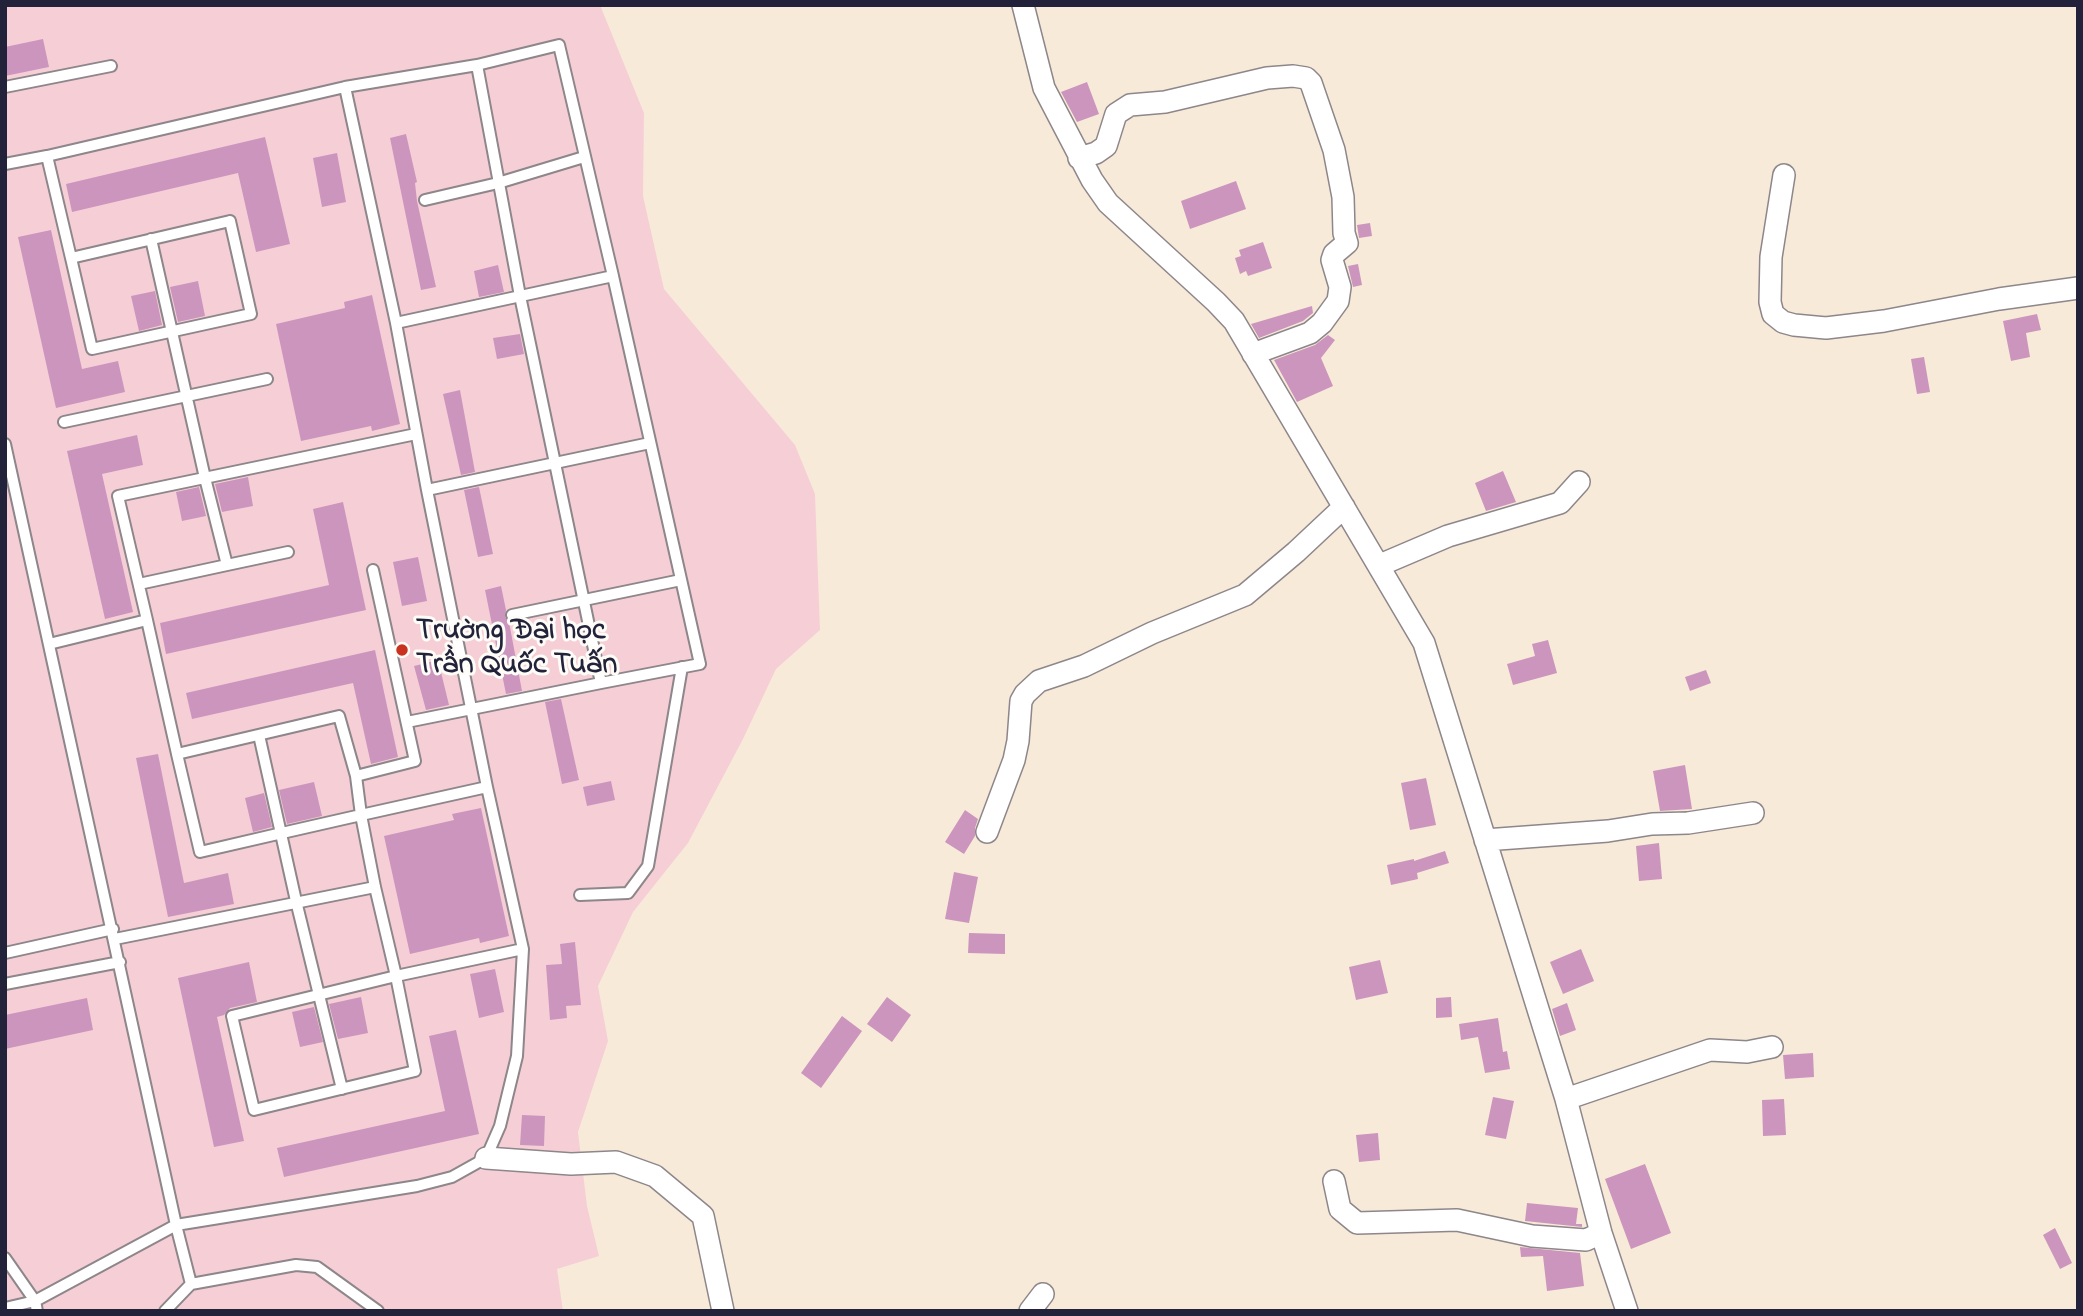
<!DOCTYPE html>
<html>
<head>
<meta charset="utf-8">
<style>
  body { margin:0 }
  #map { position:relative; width:2083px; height:1316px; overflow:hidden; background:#f8ead9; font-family:"Indie Flower",sans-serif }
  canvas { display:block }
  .frame { position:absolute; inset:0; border:7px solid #22223b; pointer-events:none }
</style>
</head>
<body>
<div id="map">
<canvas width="2083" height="1316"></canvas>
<div class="frame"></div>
</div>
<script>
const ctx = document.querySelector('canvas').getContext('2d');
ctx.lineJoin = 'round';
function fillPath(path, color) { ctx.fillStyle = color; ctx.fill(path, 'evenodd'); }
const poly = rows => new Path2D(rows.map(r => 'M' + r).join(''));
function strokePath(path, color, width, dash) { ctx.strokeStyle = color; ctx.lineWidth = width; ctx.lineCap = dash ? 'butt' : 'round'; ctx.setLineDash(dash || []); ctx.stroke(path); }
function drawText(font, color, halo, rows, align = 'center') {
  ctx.font = font + ' "Indie Flower",sans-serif'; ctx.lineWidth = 6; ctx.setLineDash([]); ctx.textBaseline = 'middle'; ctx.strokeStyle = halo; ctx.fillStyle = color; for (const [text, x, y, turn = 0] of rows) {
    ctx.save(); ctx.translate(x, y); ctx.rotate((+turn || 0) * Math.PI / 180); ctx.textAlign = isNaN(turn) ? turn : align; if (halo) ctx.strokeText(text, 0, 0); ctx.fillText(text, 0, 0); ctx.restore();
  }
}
const built = poly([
  [5,5,600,5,644,113,643,196,664,289,795,445,815,494,820,630,776,669,743,739,688,843,633,912,598,986,608,1041,578,1132,587,1206,599,1256,557,1269,563,1311,5,1311]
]);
const building = poly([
  [43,39,49,67,5,76,5,47],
  [1087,82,1099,114,1077,122,1061,92],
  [406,134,417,182,415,183,417,201,436,287,421,290,390,138],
  [265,137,290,244,256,252,238,173,72,212,66,184],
  [337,153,346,202,322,207,313,158],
  [1236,181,1246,209,1190,229,1181,201],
  [1370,223,1372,236,1359,238,1357,225],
  [51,230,82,369,118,361,125,392,56,408,18,237],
  [1263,242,1272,268,1248,276,1246,271,1240,274,1235,258,1241,256,1239,250],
  [1358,264,1362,285,1353,287,1348,266],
  [498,265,504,292,479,297,474,271],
  [198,281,205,316,178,322,170,287],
  [155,291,162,325,139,331,131,296],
  [372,295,400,424,372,431,371,426,301,441,276,324,345,308,344,302],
  [1312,306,1313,313,1303,321,1259,338,1251,324],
  [2037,314,2041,330,2026,333,2030,357,2011,361,2003,321],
  [520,334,524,354,497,359,493,338],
  [1328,335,1335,340,1321,358,1333,386,1297,402,1274,360,1315,345],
  [1924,357,1930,392,1917,394,1911,359],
  [460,390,475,472,461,475,443,394],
  [137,435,143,465,102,474,133,612,105,619,67,451],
  [1503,471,1516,502,1486,511,1475,483],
  [248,477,253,506,222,512,215,484],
  [199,487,206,516,182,521,176,492],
  [479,487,493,554,478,557,464,490],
  [343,502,366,610,166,654,160,623,329,585,313,509],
  [418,557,427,601,402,606,393,562],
  [501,586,506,610,505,617,509,622,522,691,506,694,485,590],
  [1548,640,1557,673,1513,685,1507,664,1535,656,1532,644],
  [375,650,398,757,371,764,353,683,192,719,186,693],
  [438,660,449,705,426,710,414,666],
  [1706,670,1711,683,1690,691,1685,677],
  [561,699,579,780,562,784,545,702],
  [158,754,184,883,228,873,234,904,168,917,136,758],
  [1685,765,1692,809,1660,811,1653,771],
  [1426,778,1436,825,1410,830,1401,783],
  [611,781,615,800,587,806,583,787],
  [314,782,322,816,287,824,279,790],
  [264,793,272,827,253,832,245,798],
  [481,808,509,936,480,943,479,938,410,954,384,836,454,820,452,814],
  [965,810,978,819,975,828,975,836,964,854,945,842],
  [1659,843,1662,879,1639,881,1636,846],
  [1445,851,1449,863,1417,873,1418,879,1391,885,1387,865,1414,859,1414,861],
  [954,872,978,877,969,923,945,919],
  [969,933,1005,934,1005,954,968,953],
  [575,942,581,1005,566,1006,567,1018,550,1020,546,965,562,964,560,944],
  [1581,949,1594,981,1563,994,1550,962],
  [1380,960,1388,993,1356,1000,1349,967],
  [249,962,257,1002,230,1008,224,1015,217,1017,244,1141,214,1147,178,978],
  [495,969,504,1012,479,1018,470,974],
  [361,997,368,1033,338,1039,329,1004],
  [887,997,911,1015,892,1042,867,1024],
  [1451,997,1452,1017,1436,1018,1436,998],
  [87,998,93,1030,5,1049,5,1015],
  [1567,1003,1576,1030,1560,1036,1552,1009],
  [314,1007,323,1042,300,1047,292,1012],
  [842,1016,862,1031,821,1088,801,1073],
  [1498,1018,1503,1052,1507,1051,1510,1069,1485,1073,1478,1037,1461,1040,1459,1024],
  [456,1030,479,1134,284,1177,277,1148,445,1111,429,1036],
  [1813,1053,1814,1077,1785,1079,1783,1055],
  [1493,1097,1514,1101,1506,1139,1485,1135],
  [1784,1099,1786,1135,1763,1136,1762,1100],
  [522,1115,545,1116,544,1146,520,1145],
  [1378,1133,1380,1160,1359,1162,1356,1135],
  [1645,1164,1671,1233,1631,1249,1605,1179],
  [1527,1203,1578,1208,1576,1224,1582,1224,1582,1227,1525,1221],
  [2055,1228,2072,1263,2060,1269,2043,1235],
  [1520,1247,1580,1253,1584,1286,1547,1291,1543,1256,1521,1257]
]);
const service = poly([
  [5,87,111,66],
  [47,156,345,87],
  [5,164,47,156,71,258],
  [425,200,498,183,584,157],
  [230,221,251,314,92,349,71,258,230,221],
  [64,422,267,379],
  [5,444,176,1225,191,1284,165,1311],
  [427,490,650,443],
  [227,565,288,552],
  [139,584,227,565,205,478,151,239],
  [512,615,681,580],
  [147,620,177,754],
  [49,644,147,620,118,496,416,434],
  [601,683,700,664,613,276],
  [407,722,601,683,520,296,477,65],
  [259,735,296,901,342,1089],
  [356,776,415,761,373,570],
  [487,787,361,815,282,833,200,852,177,754,339,716,356,776,361,815,375,887,396,976,415,1071,254,1110,232,1016,396,976,523,949],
  [580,895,628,893,648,866,682,667],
  [115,939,375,887],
  [5,953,113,929],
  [5,984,120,962],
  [5,1258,35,1301,37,1311],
  [191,1284,296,1265,317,1267,378,1311],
  [5,1308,35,1301,176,1225,417,1186,452,1177,486,1158,500,1126,517,1056,523,949,487,787,427,490,396,323,345,87,477,65,559,45,613,276,396,323]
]);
const minor = poly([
  [1023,5,1044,88,1092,180,1108,203,1216,302,1234,321,1424,643,1566,1099,1601,1233,1627,1311],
  [1079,158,1096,153,1106,146,1116,114,1130,105,1165,102,1267,78,1293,76,1306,78,1311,83,1334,150,1343,197,1344,233,1347,243,1334,254,1332,260,1340,287,1338,301,1322,323,1310,333,1253,354],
  [1784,175,1771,257,1770,302,1773,314,1783,322,1794,325,1826,328,1884,321,1999,299,2078,288],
  [1380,565,1448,536,1560,503,1579,482],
  [987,832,1014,760,1018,741,1021,701,1025,694,1039,681,1084,666,1152,633,1245,595,1296,552,1344,507],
  [1485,840,1608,831,1652,824,1688,823,1753,813],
  [1566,1099,1710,1050,1747,1052,1772,1047],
  [486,1158,571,1164,616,1162,655,1176,703,1216,723,1311],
  [1334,1181,1340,1209,1357,1223,1457,1220,1532,1236,1586,1240,1601,1233],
  [1030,1311,1043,1294]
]);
const markers = [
  [402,650,7,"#c8321e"]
];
const poiNames = [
  ["Trường Đại học",416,633],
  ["Trần Quốc Tuấn",416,667]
];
fillPath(built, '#f6cfd6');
fillPath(building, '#cc95be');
strokePath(service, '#8d868a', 14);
strokePath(minor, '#8d868a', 24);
strokePath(service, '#fff', 10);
strokePath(minor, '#fff', 21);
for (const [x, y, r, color] of markers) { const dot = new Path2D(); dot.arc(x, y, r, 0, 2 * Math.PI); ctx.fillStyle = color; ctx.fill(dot); strokePath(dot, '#fdfcf7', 2.5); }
drawText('bold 30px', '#22223b', '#fdfcf7', poiNames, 'left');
</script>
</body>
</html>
